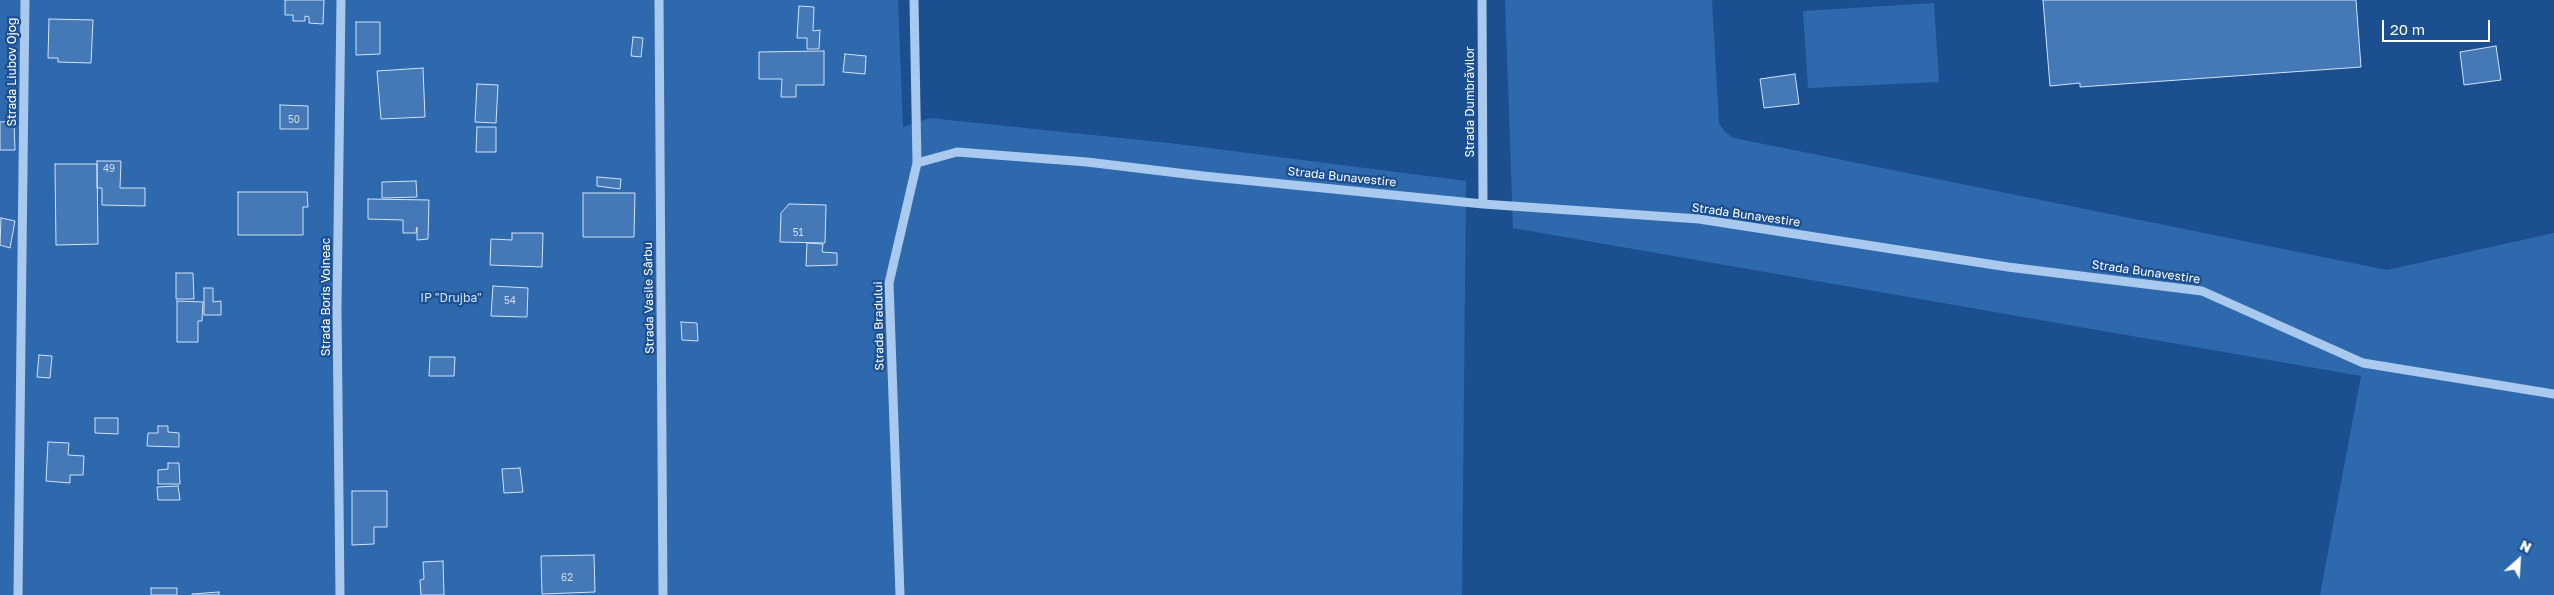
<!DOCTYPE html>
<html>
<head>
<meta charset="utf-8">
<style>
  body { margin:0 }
  #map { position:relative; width:2554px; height:595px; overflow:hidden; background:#1b4f8f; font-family:"Golos Text",sans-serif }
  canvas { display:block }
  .north { position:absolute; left:2494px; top:535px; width:50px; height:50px; -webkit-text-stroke:4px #1b4f8f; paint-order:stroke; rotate:26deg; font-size:14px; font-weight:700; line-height:20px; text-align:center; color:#fff }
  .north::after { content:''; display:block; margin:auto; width:18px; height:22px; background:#fff; clip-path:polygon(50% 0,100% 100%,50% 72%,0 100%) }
  .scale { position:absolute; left:2382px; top:20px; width:108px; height:22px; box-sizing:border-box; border:2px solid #fff; border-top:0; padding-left:6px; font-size:15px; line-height:18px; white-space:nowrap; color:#fff; -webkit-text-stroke:4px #1b4f8f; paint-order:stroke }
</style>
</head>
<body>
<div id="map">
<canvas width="2554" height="595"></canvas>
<div class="north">N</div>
<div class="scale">20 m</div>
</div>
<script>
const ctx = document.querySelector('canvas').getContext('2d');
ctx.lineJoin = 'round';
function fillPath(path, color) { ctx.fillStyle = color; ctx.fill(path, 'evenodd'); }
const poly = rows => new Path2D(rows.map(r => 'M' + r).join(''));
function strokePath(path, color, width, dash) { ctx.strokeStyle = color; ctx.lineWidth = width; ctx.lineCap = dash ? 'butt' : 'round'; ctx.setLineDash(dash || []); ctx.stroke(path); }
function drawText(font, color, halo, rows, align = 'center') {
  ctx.font = font + ' "Golos Text",sans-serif'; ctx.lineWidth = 4.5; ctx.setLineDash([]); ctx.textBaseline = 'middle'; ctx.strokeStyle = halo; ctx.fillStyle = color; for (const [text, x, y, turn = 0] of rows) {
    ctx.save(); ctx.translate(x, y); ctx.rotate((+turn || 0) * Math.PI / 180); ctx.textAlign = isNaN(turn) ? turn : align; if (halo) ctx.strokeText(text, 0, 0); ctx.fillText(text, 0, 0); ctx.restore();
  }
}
const green = poly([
  [0,0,898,0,903,127,930,118,1178,144,1466,181,1462,595,0,595],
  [1505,0,1712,0,1719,123,1725,132,1734,138,2387,270,2554,233,2554,595,2320,595,2361,376,1513,228],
  [1934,3,1939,82,1808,88,1803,11]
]);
const building = poly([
  [285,0,324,0,323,24,309,23,309,17,305,16,305,21,293,21,293,15,285,15,285,0],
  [2043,0,2356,0,2361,67,2080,87,2080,83,2050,86,2043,0],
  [799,6,814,7,813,31,820,30,819,49,807,49,807,38,797,38,799,6],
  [49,19,93,20,91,63,58,62,58,58,48,58,49,19],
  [356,22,380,22,380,54,356,55,356,22],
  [633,37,643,38,641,57,631,56,633,37],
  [2496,46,2501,80,2464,85,2460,52,2496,46],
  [824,51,824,85,796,85,796,97,781,97,782,79,759,79,759,52,824,51],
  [845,54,866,56,865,74,843,72,845,54],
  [423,68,425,117,381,119,377,71,423,68],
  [1795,74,1799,104,1764,108,1760,79,1795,74],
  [477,84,498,85,496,123,475,122,477,84],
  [280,105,308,106,308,129,280,129,280,105],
  [14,121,15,150,0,150,0,122,14,121],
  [477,127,496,127,496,152,476,152,477,127],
  [97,161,121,161,120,188,145,188,145,206,102,205,102,188,97,188,97,161],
  [55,164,97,164,98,244,56,245,55,164],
  [597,177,621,179,620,189,597,186,597,177],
  [416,181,417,197,382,198,382,182,416,181],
  [238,192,307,192,308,207,303,207,303,235,238,235,238,192],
  [583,193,635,193,634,237,583,237,583,193],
  [368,199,429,200,428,239,417,240,417,227,416,233,403,233,403,220,368,219,368,199],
  [789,204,826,205,825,243,780,242,781,213,789,204],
  [1,218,15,221,10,248,0,245,1,218],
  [512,233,543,233,542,267,490,265,491,239,512,240,512,233],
  [807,243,823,244,822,252,837,253,837,265,806,266,807,243],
  [176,273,193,273,194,299,176,299,176,273],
  [493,286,528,288,527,317,491,316,493,286],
  [204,288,213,288,213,302,221,301,221,315,204,315,204,288],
  [177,301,203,302,202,321,198,321,198,342,177,342,177,301],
  [681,322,697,323,698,341,682,340,681,322],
  [39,355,52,356,50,378,37,377,39,355],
  [430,357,455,357,454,376,429,376,430,357],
  [95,418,118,418,118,434,95,433,95,418],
  [158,426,168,426,168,432,179,433,179,447,147,446,148,433,158,433,158,426],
  [48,442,69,443,68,455,84,456,83,475,70,475,70,483,46,481,48,442],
  [168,463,179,463,180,484,158,484,158,470,168,469,168,463],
  [520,468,523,492,504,493,502,469,520,468],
  [178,486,180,500,158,500,157,487,178,486],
  [352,491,387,491,387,527,374,527,374,544,352,545,352,491],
  [594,555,595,592,542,594,541,556,594,555],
  [443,561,444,595,421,595,420,580,424,579,423,562,443,561],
  [151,588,177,588,177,595,151,595,151,588],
  [219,592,219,595,192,595,192,594,219,592]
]);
const minor = poly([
  [659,0,663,595],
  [1482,0,1483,204],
  [917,163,957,152,1087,162,1203,176,1483,204,1699,219,2008,267,2202,291,2363,363,2554,394],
  [18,595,25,0],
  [340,595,337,309,341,0],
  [900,595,889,283,917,163,914,0]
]);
const numberNames = [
  ["50",294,120],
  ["49",109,169],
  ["51",798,233],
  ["54",510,301],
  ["62",567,578]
];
const streetNames = [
  ["Strada Liubov Ojog",12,72,-90],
  ["Strada Dumbrăvilor",1470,102,-90],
  ["Strada Bunavestire",1342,177,6],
  ["Strada Bunavestire",1746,215,8],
  ["Strada Bunavestire",2146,272,8],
  ["Strada Boris Voineac",326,297,-90],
  ["Strada Vasile Sârbu",649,298,-91],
  ["Strada Bradului",879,326,-91]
];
const parkNames = [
  ["IP \"Drujba\"",451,298]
];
fillPath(green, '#2e69ad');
fillPath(building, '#4478b7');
strokePath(building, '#cfe3fa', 1);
strokePath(minor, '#a9c9ee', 9);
drawText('10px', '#d0dded', null, numberNames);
drawText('12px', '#fff', '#1b4f8f', streetNames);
drawText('12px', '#cfe3fa', '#1b4f8f', parkNames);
</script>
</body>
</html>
